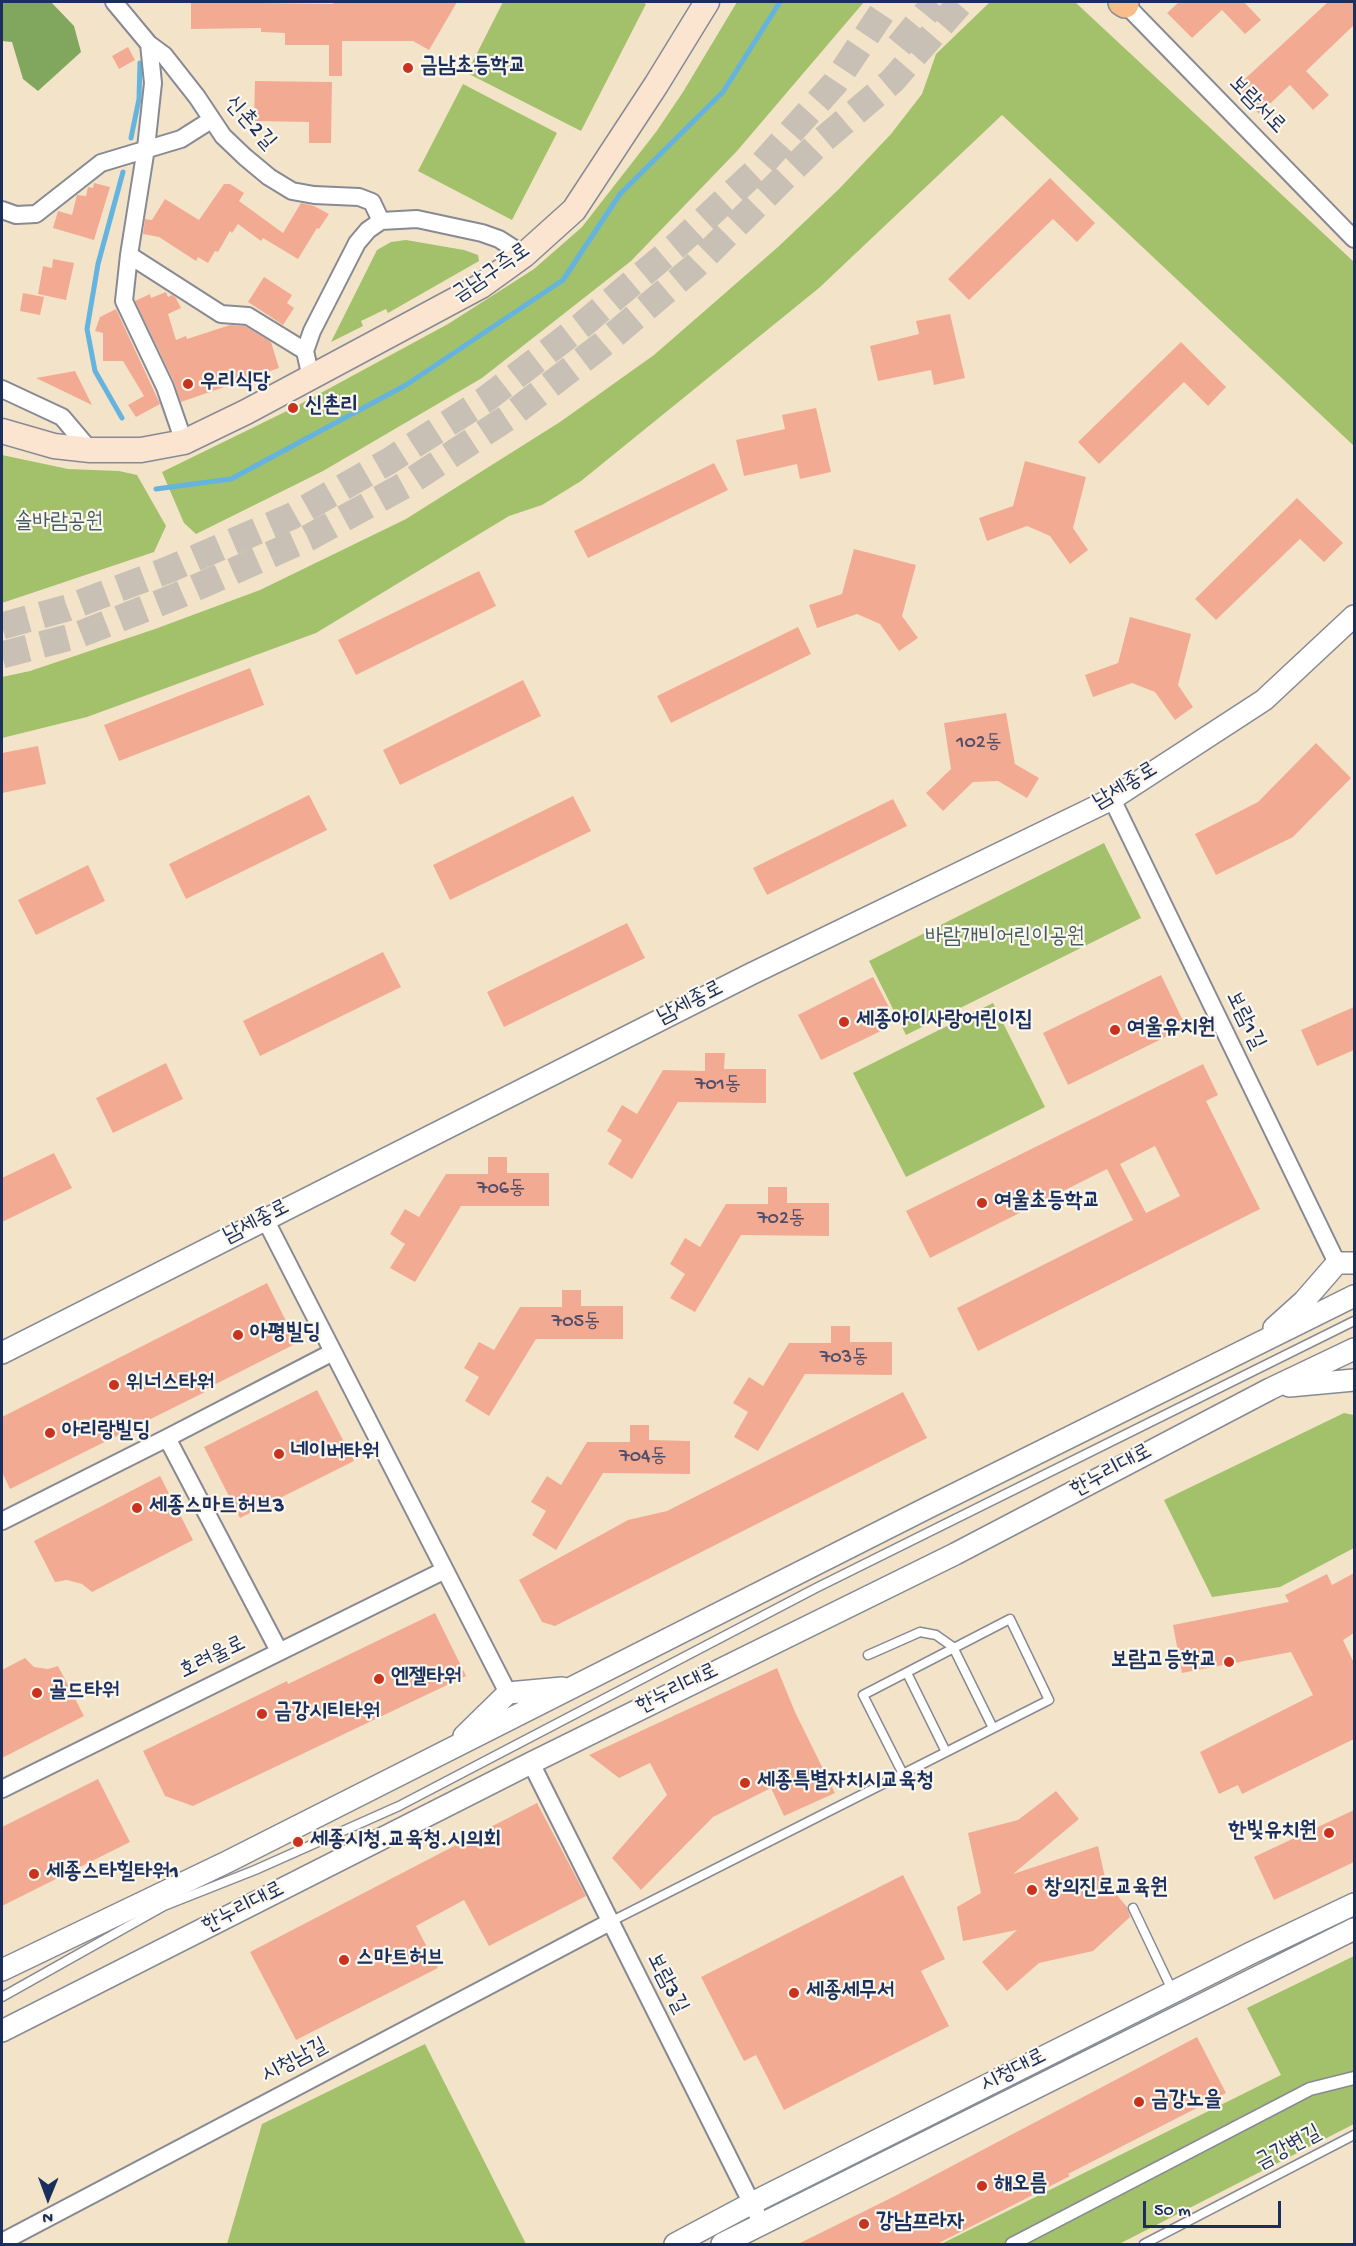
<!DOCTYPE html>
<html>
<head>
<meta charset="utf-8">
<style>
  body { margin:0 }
  #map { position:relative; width:1356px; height:2246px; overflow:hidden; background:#f3e4c9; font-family:"Gochi Hand",sans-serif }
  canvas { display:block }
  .frame { position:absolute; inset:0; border:3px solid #1b2f5e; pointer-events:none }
  .north { position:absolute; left:18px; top:2168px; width:60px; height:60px; -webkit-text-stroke:4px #fbf7ec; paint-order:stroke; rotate:181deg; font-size:16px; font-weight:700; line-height:24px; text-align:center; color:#1b2f5e }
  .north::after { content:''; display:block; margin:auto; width:21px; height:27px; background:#1b2f5e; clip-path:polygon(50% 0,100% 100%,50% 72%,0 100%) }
  .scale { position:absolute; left:1143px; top:2201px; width:138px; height:27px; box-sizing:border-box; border:3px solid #1b2f5e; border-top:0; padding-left:8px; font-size:18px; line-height:21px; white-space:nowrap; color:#1b2f5e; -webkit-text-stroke:4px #fbf7ec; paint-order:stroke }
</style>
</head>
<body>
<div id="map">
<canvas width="1356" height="2246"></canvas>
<div class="frame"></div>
<div class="north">N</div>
<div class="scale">50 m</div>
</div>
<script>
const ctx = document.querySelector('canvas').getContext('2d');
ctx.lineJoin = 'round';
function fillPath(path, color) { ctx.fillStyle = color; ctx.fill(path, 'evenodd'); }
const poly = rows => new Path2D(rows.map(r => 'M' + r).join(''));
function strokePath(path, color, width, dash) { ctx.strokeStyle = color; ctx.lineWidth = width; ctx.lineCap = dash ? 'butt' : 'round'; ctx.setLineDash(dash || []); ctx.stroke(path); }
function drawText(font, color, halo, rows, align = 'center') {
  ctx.font = font + ' "Gochi Hand","Poor Story",sans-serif'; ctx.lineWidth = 4.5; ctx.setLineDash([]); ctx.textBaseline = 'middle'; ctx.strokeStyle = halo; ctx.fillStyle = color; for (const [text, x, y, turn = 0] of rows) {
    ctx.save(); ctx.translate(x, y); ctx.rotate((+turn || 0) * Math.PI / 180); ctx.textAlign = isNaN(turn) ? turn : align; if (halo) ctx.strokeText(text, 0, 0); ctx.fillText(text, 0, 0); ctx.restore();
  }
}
const green = poly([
  [503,2,642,2,646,4,581,131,467,73],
  [737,2,864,2,737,151,631,261,482,378,323,471,196,534,184,523,162,472,293,408,448,324,534,269,582,227,656,132,683,92],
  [990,2,1075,2,1354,262,1354,446,1002,115,819,288,581,481,542,505,509,516,316,633,87,717,2,738,2,677,30,671,155,629,260,590,406,519,560,422,654,355,778,247,839,189,891,134,922,94,936,54],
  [463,84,557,133,512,220,418,171],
  [406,240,464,250,478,255,479,261,388,313,386,309,361,321,363,326,331,342,377,250,391,242],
  [2,455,68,469,119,471,137,475,166,526,154,552,2,603],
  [1104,843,1141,918,906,1035,869,961],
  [993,1003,1045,1107,906,1177,853,1073],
  [1344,1413,1354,1415,1354,1548,1280,1587,1212,1597,1164,1500],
  [1354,1956,1354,2124,1119,2244,941,2244,1281,2075,1247,2008],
  [425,2044,526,2244,227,2244,262,2124]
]);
const forest = poly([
  [2,2,51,2,74,26,81,52,38,91,23,79,12,42,2,41]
]);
const stream = poly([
  [131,138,139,99,140,63],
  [122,418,95,371,87,329,98,264,123,172],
  [156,489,231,479,406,385,563,280,620,194,723,92,780,2]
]);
const building = poly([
  [191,2,333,4,333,2,457,2,429,50,413,41,342,41,342,76,329,76,329,45,285,45,285,33,261,32,261,28,191,29],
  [1179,2,1244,2,1261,20,1245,34,1222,10,1192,38,1167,13],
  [1328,2,1354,2,1354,25,1306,71,1329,95,1313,110,1290,85,1259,114,1235,88],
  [128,47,135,60,119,69,112,56],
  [255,81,332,82,331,143,309,143,309,122,254,121],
  [1050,178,1095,223,1077,242,1053,219,969,300,948,279],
  [94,183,110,187,94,240,53,228,58,211,72,215,77,195,86,196,88,187,93,188],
  [224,184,230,184,244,193,239,201,283,233,301,203,314,206,329,214,319,229,317,228,298,259,263,238,261,241,238,224,232,233,230,231,218,252,215,251,208,263,198,257,196,261,159,237,143,234,145,219,152,220,165,199,199,220],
  [53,259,74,263,66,300,38,294,43,266,52,268],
  [264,277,292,295,287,303,294,308,283,325,248,302],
  [166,292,168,297,172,295,176,298,181,308,168,314,176,340,186,336,187,339,230,325,245,326,271,342,279,368,181,402,174,382,135,301,150,294,151,298],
  [23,293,44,297,40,315,20,311],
  [116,309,160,404,136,417,128,405,144,396,123,361,103,361,103,333,95,331,100,317],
  [950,314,965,378,934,385,931,370,878,381,870,346,919,334,916,321],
  [1181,342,1226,387,1208,406,1184,382,1099,464,1078,442],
  [75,371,92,405,36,378],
  [816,408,831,472,800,479,797,464,744,476,736,440,785,429,782,415],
  [1025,461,1086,477,1073,528,1088,550,1070,564,1050,536,1027,526,987,541,979,518,1013,506],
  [714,463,728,490,588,558,574,531],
  [1297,498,1343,543,1324,562,1300,539,1216,620,1195,599],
  [854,549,916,565,902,616,918,638,899,651,880,624,857,614,817,628,809,605,842,594],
  [479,571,496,606,356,675,338,640],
  [1130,617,1191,634,1178,685,1193,707,1175,720,1155,692,1132,683,1093,697,1085,675,1118,663],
  [798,627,811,654,671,723,657,696],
  [250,668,264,705,119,761,104,725],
  [523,680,541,716,400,785,383,750],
  [1006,713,1015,764,1039,778,1027,798,998,781,973,782,943,811,926,793,951,769,944,723],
  [1316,743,1351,778,1293,837,1216,875,1195,834,1258,802],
  [38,746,46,784,2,793,2,753],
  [309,795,327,830,186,899,169,864],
  [573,796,591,831,450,900,433,865],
  [893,799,907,826,767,895,753,868],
  [88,865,105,901,36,935,18,900],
  [627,923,645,958,504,1027,487,992],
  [383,952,401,987,260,1056,243,1021],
  [1161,975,1186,1027,1068,1085,1043,1033],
  [873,977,890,1009,883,1030,821,1060,798,1015],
  [1354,1007,1354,1050,1317,1066,1301,1030],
  [705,1053,725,1053,724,1069,766,1069,766,1103,678,1102,632,1179,608,1164,622,1140,607,1131,622,1105,637,1114,663,1070,705,1071],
  [166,1063,183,1099,113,1133,96,1098],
  [1203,1064,1218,1095,1206,1101,1260,1209,978,1351,957,1308,1133,1220,1107,1169,930,1258,906,1211],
  [1155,1146,1180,1196,1146,1213,1120,1164],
  [54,1153,72,1188,2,1222,2,1178],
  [488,1157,507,1157,507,1173,549,1173,549,1206,461,1206,415,1282,390,1268,405,1244,390,1234,405,1209,419,1217,446,1174,488,1174],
  [768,1187,787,1187,787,1203,829,1203,829,1236,741,1235,695,1312,670,1298,685,1274,670,1264,685,1238,700,1247,726,1204,768,1204],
  [267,1283,297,1343,204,1390,205,1392,10,1489,2,1472,2,1417],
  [562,1290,581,1290,581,1306,623,1306,623,1339,536,1339,489,1416,465,1401,479,1377,464,1368,479,1342,494,1350,520,1307,562,1307],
  [831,1326,850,1326,850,1342,892,1342,892,1375,805,1374,758,1451,734,1437,748,1412,733,1403,749,1377,763,1386,789,1343,831,1343],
  [317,1390,354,1461,240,1518,204,1447],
  [903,1392,927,1438,555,1626,542,1622,519,1580,628,1520,667,1511],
  [630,1425,649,1425,649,1440,690,1441,690,1474,603,1473,556,1550,532,1535,546,1511,531,1502,547,1476,561,1485,587,1442,630,1442],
  [160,1476,193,1540,92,1592,82,1584,67,1580,55,1582,34,1541],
  [1354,1573,1354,1633,1343,1640,1354,1663,1354,1739,1242,1794,1238,1785,1219,1794,1200,1752,1313,1695,1291,1652,1182,1673,1173,1625,1289,1602,1285,1595,1327,1574,1332,1585],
  [435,1613,466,1676,193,1806,165,1796,143,1751,287,1681,288,1684],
  [25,1658,34,1667,48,1669,58,1666,84,1716,2,1758,2,1670],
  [777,1668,795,1712,835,1793,784,1816,771,1788,713,1817,641,1890,612,1858,667,1795,650,1763,619,1778,589,1755],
  [98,1779,130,1842,2,1906,2,1827],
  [1056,1791,1079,1819,1013,1874,1098,1846,1106,1882,1127,1907,1130,1917,1093,1951,1039,1963,1007,1991,982,1962,1017,1930,963,1941,957,1907,981,1893,968,1833,1018,1820],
  [537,1803,586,1896,489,1946,464,1900,416,1926,438,1968,296,2040,250,1952],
  [1354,1810,1354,1862,1274,1900,1254,1857],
  [903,1875,945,1959,921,1971,949,2026,784,2110,756,2055,744,2061,701,1977],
  [1197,2037,1226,2093,1068,2174,1070,2176,937,2244,798,2244,895,2196]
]);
const trunkTunnel = poly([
  [899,46,935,2],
  [2,626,67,608,170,569,292,516,389,461,486,399,581,326,676,246,755,172,835,83,889,2],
  [2,655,78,635,177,596,308,538,405,485,507,418,602,345,694,267,818,144,892,81,961,2]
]);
const service = poly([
  [868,1655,920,1632,936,1635,953,1647,993,1728],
  [907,1673,946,1752],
  [1133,1908,1173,1992],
  [610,1922,1049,1700,1010,1619,863,1695,903,1774],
  [2,1997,164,1906,255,1870,399,1806,816,1588,1354,1321],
  [1144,2244,1354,2135]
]);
const pedestrian = poly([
  [1012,2244,1310,2089,1354,2078]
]);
const minor = poly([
  [114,2,149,44,164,55,197,97,223,136,245,157,269,177,292,191,314,195,359,197,372,202,381,221],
  [1125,4,1354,239],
  [149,44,153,83,146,148,129,255,124,301,165,387,184,442],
  [2,210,16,215,36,214,101,163,181,139,211,120],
  [129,255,221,314,248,316,305,351],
  [311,378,305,351,312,331,357,243,368,230,381,221,417,219,482,233,499,239,524,255],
  [2,389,62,417,90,450],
  [1112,799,1337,1263],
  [265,1219,508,1693],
  [167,1438,279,1651],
  [2,1521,167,1438,333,1352],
  [531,1763,762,2224],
  [2,1789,445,1570],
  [2,2242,610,1922]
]);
const tertiary = poly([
  [1274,1328,1304,1301,1337,1263,1354,1263],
  [2,1353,751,974,1112,799,1264,700,1354,616],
  [1289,1386,1354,1380],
  [464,1736,508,1693,562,1688],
  [2,1970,227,1862,927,1508,1354,1296],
  [2,2031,531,1763,955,1554,1270,1389,1354,1349],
  [675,2244,752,2203,1251,1953,1354,1904],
  [722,2244,1354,1929]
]);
const secondary = poly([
  [2,431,54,446,90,450,141,450,184,442,246,412,481,286,524,255,574,210,656,85,707,2]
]);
const trunk = poly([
  [1122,2,1125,4]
]);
const markers = [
  [408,68,6,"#c8321e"],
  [188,384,6,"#c8321e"],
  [293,408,6,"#c8321e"],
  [844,1022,6,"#c8321e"],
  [1115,1030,6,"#c8321e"],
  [982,1203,6,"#c8321e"],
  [238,1335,6,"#c8321e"],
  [114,1385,6,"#c8321e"],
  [50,1433,6,"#c8321e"],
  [279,1454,6,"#c8321e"],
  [137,1508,6,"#c8321e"],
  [1229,1662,6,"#c8321e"],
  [379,1679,6,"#c8321e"],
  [37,1693,6,"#c8321e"],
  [262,1714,6,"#c8321e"],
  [745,1783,6,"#c8321e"],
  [1329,1833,6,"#c8321e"],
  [298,1842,6,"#c8321e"],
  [34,1874,6,"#c8321e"],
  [1032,1890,6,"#c8321e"],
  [344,1960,6,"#c8321e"],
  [794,1993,6,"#c8321e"],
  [1139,2102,6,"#c8321e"],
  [982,2186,6,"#c8321e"],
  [864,2224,6,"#c8321e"]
];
const numberNames = [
  ["102동",979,744],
  ["701동",718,1086],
  ["706동",501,1190],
  ["702동",781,1220],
  ["705동",576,1323],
  ["703동",844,1359],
  ["704동",643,1458]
];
const poiNames = [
  ["금남초등학교",420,68],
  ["우리식당",200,384],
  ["신촌리",305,408],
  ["세종아이사랑어린이집",856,1022],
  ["여울유치원",1127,1030],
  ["여울초등학교",994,1203],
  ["아평빌딩",250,1335],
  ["위너스타워",126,1385],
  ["아리랑빌딩",62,1433],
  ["네이버타워",291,1454],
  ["세종스마트허브3",149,1508],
  ["보람고등학교",1217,1662,"right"],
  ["엔젤타워",391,1679],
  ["골드타워",49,1693],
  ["금강시티타워",274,1714],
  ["세종특별자치시교육청",757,1783],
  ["한빛유치원",1317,1833,"right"],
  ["세종시청.교육청.시의회",310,1842],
  ["세종스타힐타워1",46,1874],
  ["창의진로교육원",1044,1890],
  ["스마트허브",356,1960],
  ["세종세무서",806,1993],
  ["금강노을",1151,2102],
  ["해오름",994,2186],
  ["강남프라자",876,2224]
];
const streetNames = [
  ["보람서로",1256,106,46],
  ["신촌2길",249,124,48],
  ["금남구즉로",492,274,-34],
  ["남세종로",1126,787,-31],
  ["남세종로",691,1004,-27],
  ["보람1길",1244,1021,64],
  ["남세종로",257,1223,-27],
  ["한누리대로",1112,1472,-28],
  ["호려울로",213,1659,-26],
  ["한누리대로",678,1690,-26],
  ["한누리대로",244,1909,-27],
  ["보람3길",666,1984,63],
  ["시청남길",295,2062,-28],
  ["시청대로",1014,2072,-27],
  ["금강변길",1289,2149,-28]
];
const parkNames = [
  ["솔바람공원",59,524],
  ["바람개비어린이공원",1005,939]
];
fillPath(green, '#a2c16a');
fillPath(forest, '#81a75e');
strokePath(stream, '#65b3df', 5);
fillPath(building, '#f2ab92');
strokePath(trunkTunnel, '#c8c0b4', 27, [27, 14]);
strokePath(service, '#878a94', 11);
strokePath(pedestrian, '#878a94', 15);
strokePath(minor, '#878a94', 20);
strokePath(tertiary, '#878a94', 24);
strokePath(secondary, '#878a94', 27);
strokePath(trunk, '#878a94', 30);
strokePath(service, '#fff', 8);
strokePath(pedestrian, '#fff', 12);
strokePath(minor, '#fff', 16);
strokePath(tertiary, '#fff', 21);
strokePath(secondary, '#fce5d0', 24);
strokePath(trunk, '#f8bd89', 27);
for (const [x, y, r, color] of markers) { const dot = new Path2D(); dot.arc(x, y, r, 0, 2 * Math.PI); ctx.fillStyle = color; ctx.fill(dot); strokePath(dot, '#fbf7ec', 2); }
drawText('20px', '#514e6b', null, numberNames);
drawText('bold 22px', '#1b2f5e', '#fbf7ec', poiNames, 'left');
drawText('22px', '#1b2f5e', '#fbf7ec', streetNames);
drawText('22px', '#445b62', '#fbf7ec', parkNames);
</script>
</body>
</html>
